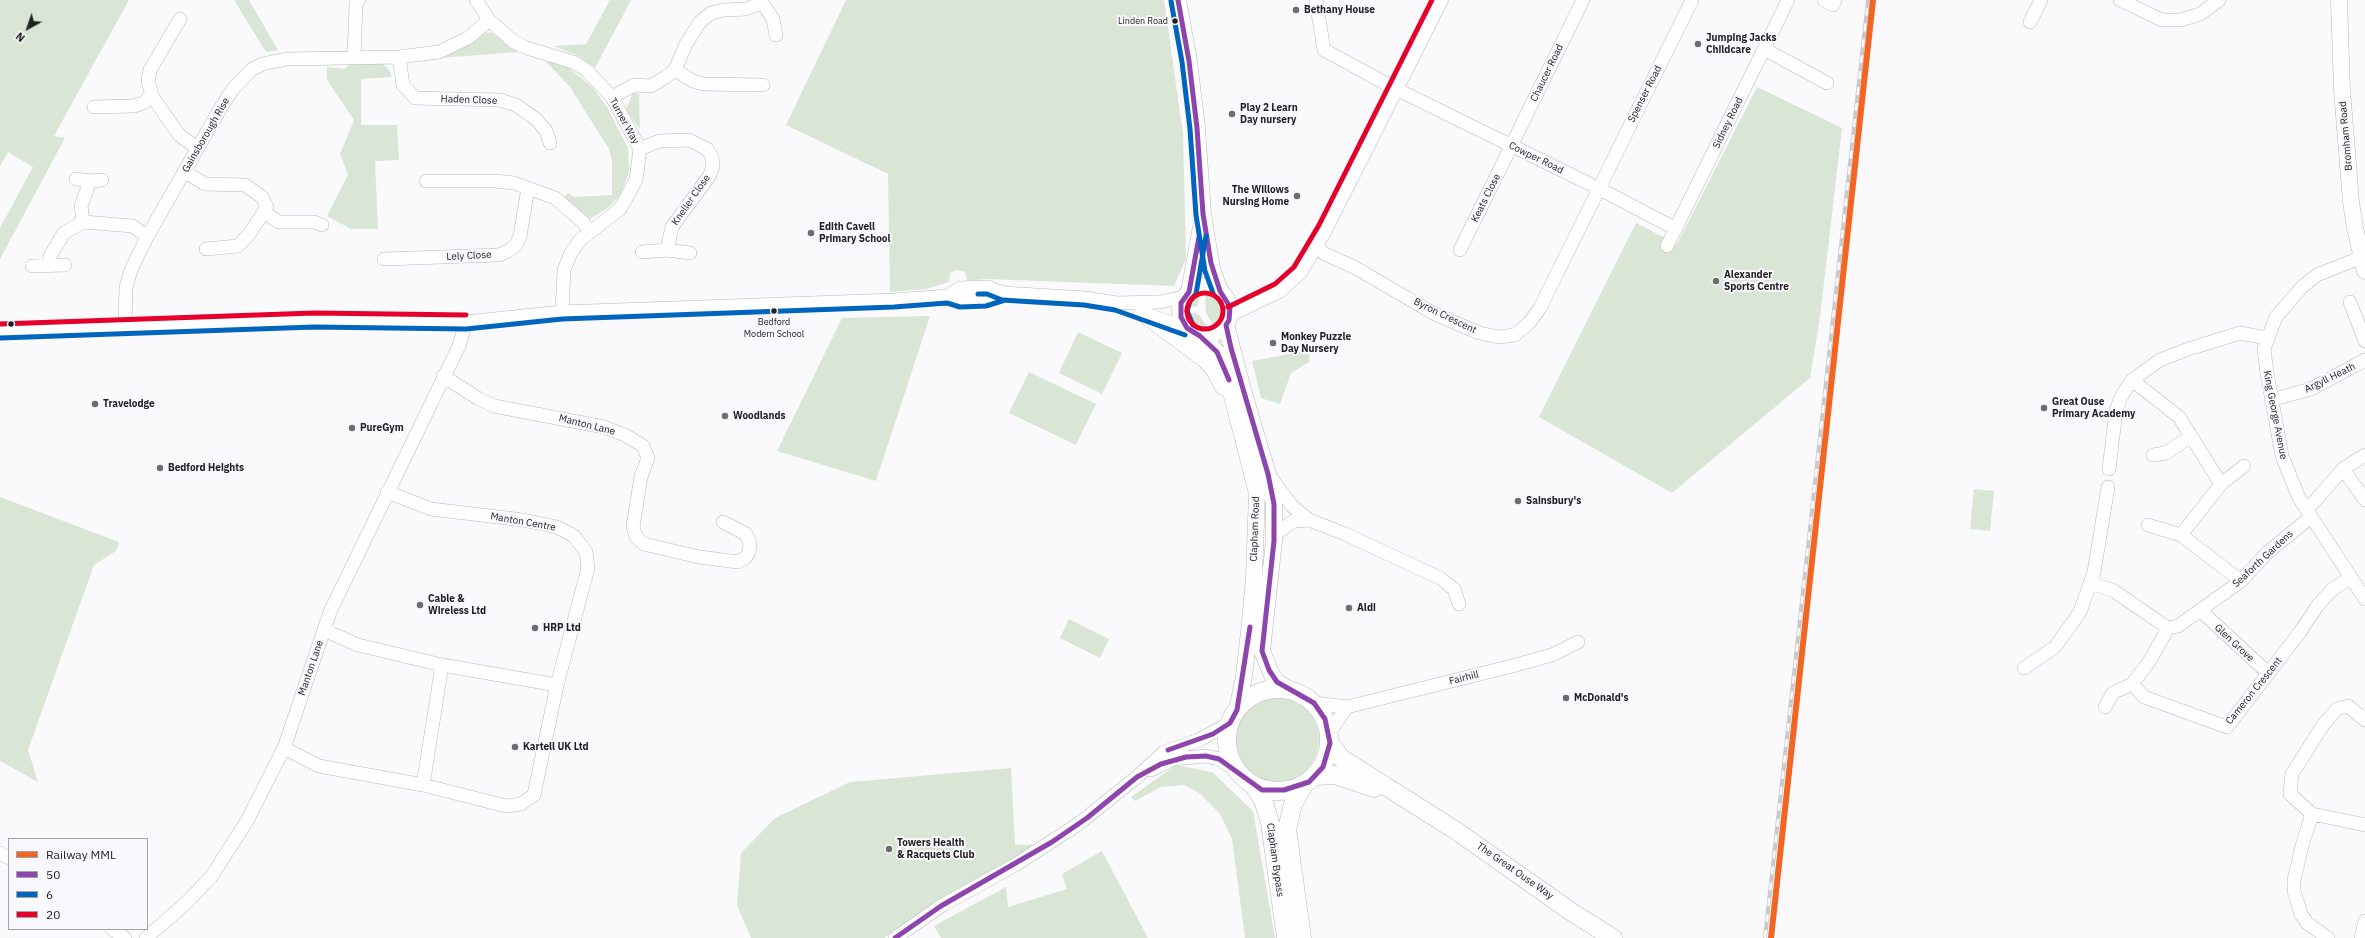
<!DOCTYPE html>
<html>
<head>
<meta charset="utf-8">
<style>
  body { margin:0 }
  #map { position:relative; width:2365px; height:938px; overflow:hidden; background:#faf9fc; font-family:"IBM Plex Sans",sans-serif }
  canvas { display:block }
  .legend { position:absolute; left:8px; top:838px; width:140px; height:92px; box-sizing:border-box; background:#f9f8fd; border:1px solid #a3a2a6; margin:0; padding:5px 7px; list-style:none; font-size:12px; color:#212123 }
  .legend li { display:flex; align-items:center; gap:8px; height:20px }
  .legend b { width:20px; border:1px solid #a3a2a6 }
  .north { position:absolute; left:8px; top:8px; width:40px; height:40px; -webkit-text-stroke:3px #f9f8fd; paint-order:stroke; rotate:220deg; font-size:11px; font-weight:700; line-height:16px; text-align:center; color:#212123 }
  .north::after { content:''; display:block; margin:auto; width:14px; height:18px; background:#212123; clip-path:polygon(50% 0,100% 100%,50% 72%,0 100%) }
</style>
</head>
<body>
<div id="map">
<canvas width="2365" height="938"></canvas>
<ul class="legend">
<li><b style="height:5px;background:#f26522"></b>Railway MML</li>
<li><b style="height:5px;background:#8e44ad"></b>50</li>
<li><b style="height:5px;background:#0065bd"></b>6</li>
<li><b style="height:5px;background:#e4002b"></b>20</li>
</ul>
<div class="north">N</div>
</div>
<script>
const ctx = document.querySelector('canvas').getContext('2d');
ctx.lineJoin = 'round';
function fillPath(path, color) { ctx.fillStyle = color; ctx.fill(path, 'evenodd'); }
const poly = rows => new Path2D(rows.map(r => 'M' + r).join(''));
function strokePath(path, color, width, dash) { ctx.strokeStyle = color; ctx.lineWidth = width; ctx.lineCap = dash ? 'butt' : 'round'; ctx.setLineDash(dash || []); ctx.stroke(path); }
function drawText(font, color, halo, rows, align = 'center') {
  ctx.font = font + ' "IBM Plex Sans",sans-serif'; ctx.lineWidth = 4; ctx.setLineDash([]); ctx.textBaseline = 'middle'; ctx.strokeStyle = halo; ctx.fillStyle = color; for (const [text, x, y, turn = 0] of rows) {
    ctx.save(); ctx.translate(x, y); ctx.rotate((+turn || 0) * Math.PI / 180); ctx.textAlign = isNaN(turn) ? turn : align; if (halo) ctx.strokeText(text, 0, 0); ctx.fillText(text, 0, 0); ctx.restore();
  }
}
const green = poly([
  [0,0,129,0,54,136,65,138,0,259,0,228,33,167,8,152,0,166],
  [234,0,249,0,278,50,266,52],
  [610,0,631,0,595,68,581,57,554,46,586,44],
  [846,0,1164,0,1183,134,1186,259,1174,286,986,279,967,281,965,272,957,270,950,273,949,282,926,289,890,292,888,174,786,125],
  [484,32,492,33,520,52,438,58],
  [550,60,568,67,593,88,607,107,628,148,629,172,621,194,609,207,590,219,563,198,568,193,574,197,612,195,612,161,609,149,570,87,546,62],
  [380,62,389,69,392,77,361,79,361,125,397,125,399,160,375,161,378,229,351,229,327,216,348,175,340,154,354,120,327,80,327,67,345,69,350,63],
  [1757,87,1842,128,1820,317,1810,378,1672,493,1539,417,1636,223,1677,244],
  [633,93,639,94,640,130,626,109],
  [1205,290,1214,293,1223,302,1224,318,1215,328,1206,313],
  [1200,291,1198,306,1185,308,1187,300],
  [1185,313,1196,313,1200,316,1209,330,1197,329,1191,325],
  [930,316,876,481,777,451,842,318],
  [1078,332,1122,353,1102,394,1059,373],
  [1310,350,1309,362,1291,373,1280,404,1261,398,1252,361],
  [1029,372,1096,404,1076,445,1009,413],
  [1974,489,1994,491,1990,531,1970,529],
  [0,497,119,542,116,551,94,565,28,750,38,782,0,761],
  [1069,619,1109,639,1100,658,1060,638],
  '1235 740a42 42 0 1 1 84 0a42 42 0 1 1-84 0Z',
  [1176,765,1212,772,1253,811,1275,938,1245,938,1232,839,1220,814,1199,793,1184,785,1161,787,1135,801,1131,797],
  [1011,768,1015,845,1043,844,908,921,884,938,751,938,737,905,741,853,775,818,850,782],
  [1102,851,1148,938,941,938,934,926,1006,887,1008,907,1067,889,1062,874]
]);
const minor = poly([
  [476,0,489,20,514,42,527,48,576,63,587,71,612,97,640,149,636,180,620,209,580,240,571,253,564,270,562,312],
  [1316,0,1324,50,1396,89,1598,188,1676,229],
  [1824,0,1833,5,1835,0],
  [2120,0,2162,20,2181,20,2200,14,2219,0],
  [761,1,773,19,776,35],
  [180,19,150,70,148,81,152,96,179,135,197,148],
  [2030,22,2041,0],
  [1764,49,1827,83],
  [354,57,356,4,359,0],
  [399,57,403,85,415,98,499,100,516,105,537,120,546,131,550,143],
  [675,70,693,81,703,84,763,85],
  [612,97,634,85,651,86,667,76,675,70,686,44,700,22,711,13,724,10,746,9,757,5,762,0],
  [94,107,134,106,143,103,152,96],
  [640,149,659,141,689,140,707,149,712,157,713,166,710,175,672,227,667,250],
  [185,172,205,184,245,185,262,197,267,207,250,233,238,246,206,249],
  [76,179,90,181,102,180],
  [426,181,495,181,514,183,555,198,583,222,589,232],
  [265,213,279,222,314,222,322,225],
  [83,222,81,206,90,181],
  [1314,245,1325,254,1354,267,1433,313,1479,333,1499,337,1515,335,1529,323,1540,308,1692,0],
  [1667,246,1788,0],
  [1460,250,1583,0],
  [642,252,667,250,690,253],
  [2362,257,2317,275,2302,287,2276,317,2264,349,2267,373,2282,456,2299,498,2365,599],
  [384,259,499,255,508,251,516,245,520,236,528,188],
  [50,265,50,256,64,233,83,222,133,226,147,237],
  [32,266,65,265],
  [948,296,960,288,988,287,1003,293,1085,298,1117,303,1160,302,1184,297],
  [2350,302,2365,341],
  [1149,315,1187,328],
  [125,325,126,287,131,270,147,237,220,109,233,89,251,70,262,64,287,59,399,57,439,52,468,38,489,20],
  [0,331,314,320,466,322,562,312,894,300,948,296,960,300,986,299,1003,293],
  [2195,347,2240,333,2267,338],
  [443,376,479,399,494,406,604,427,625,435,643,446,648,458,641,477,633,526,636,537,644,544,699,557,738,562,745,558,749,552,750,543,746,534,723,522],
  [2132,380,2179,417,2221,484,2181,535],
  [2271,400,2311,389,2365,360],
  [2153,455,2166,453,2191,436],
  [2109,469,2116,411,2121,397,2132,380,2160,360,2191,348],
  [2343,469,2365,500],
  [1268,474,1292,506,1309,520,1345,534,1440,578,1454,589,1459,604],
  [2221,484,2244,466],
  [387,492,431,509,523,520,557,527,574,536,586,552,588,568,557,685],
  [2307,510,2343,469,2365,455],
  [2148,525,2181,535,2241,581],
  [1274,541,1277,533,1288,525,1294,521,1309,520],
  [2091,583,2114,591,2168,628,2178,626,2241,581,2268,552,2311,517],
  [2201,611,2268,673],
  [2168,628,2149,662,2132,684,2144,697,2227,727,2300,632,2318,605,2333,589,2351,577],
  [2024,668,2055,647,2080,612,2094,572,2108,487],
  [1314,703,1347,707,1512,666,1552,655,1578,642],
  [2105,707,2113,693,2132,684],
  [1329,733,1347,707],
  [284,748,319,766,423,785,506,806,521,804,534,795,557,685,442,665,358,645,324,630],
  [1151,770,1173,759,1206,756,1219,759,1237,771],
  [423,785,442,665],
  [2312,814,2290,794,2292,774,2323,725,2337,709,2348,706,2365,720],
  [0,853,9,858],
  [112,929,125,938],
  [146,938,186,903,211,877,247,821,284,748,330,612,459,346,466,322],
  [895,938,941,906,1015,865,1077,825,1137,777,1164,752,1199,740,1230,723],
  [2328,938,2307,923,2301,914,2294,891,2294,880,2302,846,2312,814,2365,825],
  [2361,938,2365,921]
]);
const major = poly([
  [1178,0,1189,61,1197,128,1203,214,1212,269,1220,291],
  [2339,0,2342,90,2351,202,2355,228,2365,271],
  '1180 311a25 25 0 1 1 50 0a25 25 0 1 1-50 0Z',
  [1189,292,1201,227],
  [1142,313,1205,360,1214,370,1223,387],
  [1231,313,1279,290,1300,271,1325,228,1440,0],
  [1226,325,1245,397,1268,474,1274,504,1274,541,1262,651,1272,675,1277,682,1291,690],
  [1200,336,1217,352,1225,369,1257,493,1254,578,1249,632,1244,676,1237,710]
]);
const highway = poly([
  '1227 740a51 51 0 1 1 102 0a51 51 0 1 1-102 0Z',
  [1330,743,1341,758,1458,832,1570,911,1613,938],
  [1315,776,1335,775,1374,788],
  [1253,785,1263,800,1270,823,1286,938],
  [1302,938,1287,829,1293,804,1304,785]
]);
const rail = poly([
  [1765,938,1868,0]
]);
const bus1 = poly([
  [1199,237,1189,292,1181,303,1181,317,1187,328,1200,336,1217,352,1229,380],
  [1168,750,1213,734,1230,723,1237,710,1250,627],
  [895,938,941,906,1052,842,1087,818,1137,777,1161,764,1186,757,1206,756,1219,759,1262,790,1284,790,1309,782,1323,767,1330,743,1325,719,1314,703,1277,682,1269,670,1262,651,1274,541,1274,504,1268,474,1231,348,1226,325,1229,320,1230,307,1220,291,1211,263,1203,214,1197,128,1189,61,1178,0]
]);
const bus2 = poly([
  [1171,1,1182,62,1190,129,1196,215,1205,271,1213,293],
  [978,294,987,294,1002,300,1084,305,1115,310,1185,335],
  [1193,325,1187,311,1190,301,1196,294,1206,236],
  [0,338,314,327,466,329,562,319,894,307,947,303,960,307,986,306,1005,300]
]);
const bus3 = poly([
  '1187 311a18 18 0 1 1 36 0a18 18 0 1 1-36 0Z',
  [1228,307,1275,284,1294,267,1319,225,1432,0],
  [0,324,314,313,466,315]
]);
const rail1 = poly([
  [1771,938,1873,0]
]);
const markers = [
  [1296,10,4,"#6d6d6f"],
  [1175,21,3.5,"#212123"],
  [1698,44,4,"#6d6d6f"],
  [1232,114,4,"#6d6d6f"],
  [1297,196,4,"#6d6d6f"],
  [811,233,4,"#6d6d6f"],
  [1716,281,4,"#6d6d6f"],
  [774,311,3.5,"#212123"],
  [11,324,3.5,"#212123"],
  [1273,343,4,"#6d6d6f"],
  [95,404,4,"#6d6d6f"],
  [2044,408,4,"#6d6d6f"],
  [725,416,4,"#6d6d6f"],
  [352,428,4,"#6d6d6f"],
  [160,468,4,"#6d6d6f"],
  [1518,501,4,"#6d6d6f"],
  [420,605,4,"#6d6d6f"],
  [1349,608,4,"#6d6d6f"],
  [535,628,4,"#6d6d6f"],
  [1566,698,4,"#6d6d6f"],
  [515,747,4,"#6d6d6f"],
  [889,849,4,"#6d6d6f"]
];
const busNames = [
  ["Linden Road",1168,21],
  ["Bedford",774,322,"center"],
  ["Modern School",774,334,"center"]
];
const poiNames = [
  ["Bethany House",1304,10],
  ["Jumping Jacks",1706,38],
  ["Childcare",1706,50],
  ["Play 2 Learn",1240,108],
  ["Day nursery",1240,120],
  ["The Willows",1289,190,"right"],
  ["Nursing Home",1289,202,"right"],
  ["Edith Cavell",819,227],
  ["Primary School",819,239],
  ["Alexander",1724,275],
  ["Sports Centre",1724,287],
  ["Monkey Puzzle",1281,337],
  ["Day Nursery",1281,349],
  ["Great Ouse",2052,402],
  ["Primary Academy",2052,414],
  ["Travelodge",103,404],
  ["Woodlands",733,416],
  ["PureGym",360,428],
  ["Bedford Heights",168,468],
  ["Sainsbury's",1526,501],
  ["Cable &",428,599],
  ["Wireless Ltd",428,611],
  ["Aldi",1357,608],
  ["HRP Ltd",543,628],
  ["McDonald's",1574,698],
  ["Kartell UK Ltd",523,747],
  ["Towers Health",897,843],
  ["& Racquets Club",897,855]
];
const streetNames = [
  ["Chaucer Road",1547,73,-64],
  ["Spenser Road",1645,94,-63],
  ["Haden Close",469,100,2],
  ["Turner Way",624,121,61],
  ["Sidney Road",1728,123,-64],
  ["Gainsborough Rise",206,135,-60],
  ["Bromham Road",2346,136,-95],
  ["Cowper Road",1536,158,26],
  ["Keats Close",1486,198,-63],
  ["Kneller Close",691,200,-55],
  ["Lely Close",469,256,-3],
  ["Byron Crescent",1445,316,26],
  ["Argyll Heath",2330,378,-26],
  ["King George Avenue",2275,415,79],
  ["Manton Lane",587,425,14],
  ["Manton Centre",523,522,10],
  ["Clapham Road",1255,529,-88],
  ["Seaforth Gardens",2263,559,-43],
  ["Glen Grove",2234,643,43],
  ["Manton Lane",311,668,-71],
  ["Fairhill",1464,678,-14],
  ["Cameron Crescent",2254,691,-51],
  ["Clapham Bypass",1275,860,82],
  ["The Great Ouse Way",1515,871,35]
];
fillPath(green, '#dae6d5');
strokePath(minor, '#b8b8ba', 14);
strokePath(major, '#b8b8ba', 17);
strokePath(highway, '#b8b8ba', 19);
strokePath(minor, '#fefeff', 13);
strokePath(major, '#fefeff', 16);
strokePath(highway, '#fefeff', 18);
strokePath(rail, '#c9c9ca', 4);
strokePath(rail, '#f9f8fd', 2.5, [8]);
strokePath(bus1, '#8e44ad', 5);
strokePath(bus2, '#0065bd', 5);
strokePath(bus3, '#e4002b', 5);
strokePath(rail1, '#f26522', 6);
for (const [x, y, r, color] of markers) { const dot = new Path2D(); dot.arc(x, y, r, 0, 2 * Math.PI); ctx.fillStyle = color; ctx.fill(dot); strokePath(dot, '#f9f8fd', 1.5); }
drawText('9px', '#212123', '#f9f8fd', busNames, 'right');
drawText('bold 10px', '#212123', '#f9f8fd', poiNames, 'left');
drawText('10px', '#212123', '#f9f8fd', streetNames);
</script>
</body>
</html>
